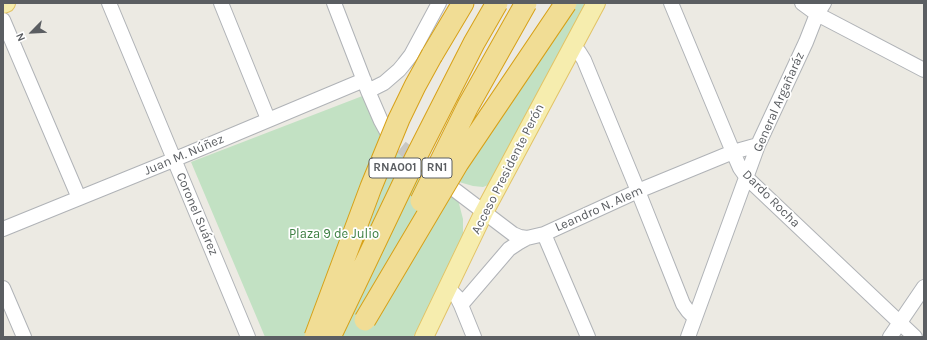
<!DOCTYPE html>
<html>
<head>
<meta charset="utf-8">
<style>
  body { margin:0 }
  #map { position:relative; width:927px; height:340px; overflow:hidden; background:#eceae3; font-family:Karla,sans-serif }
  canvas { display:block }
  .frame { position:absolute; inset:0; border:4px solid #5b5e62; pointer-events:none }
  .north { position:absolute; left:12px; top:12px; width:40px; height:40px; -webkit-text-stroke:3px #fff; paint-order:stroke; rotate:246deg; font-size:11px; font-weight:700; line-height:16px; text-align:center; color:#5b5e62 }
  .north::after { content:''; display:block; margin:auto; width:14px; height:18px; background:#5b5e62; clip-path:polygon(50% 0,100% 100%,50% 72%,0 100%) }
</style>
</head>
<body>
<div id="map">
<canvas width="927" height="340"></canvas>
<div class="frame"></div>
<div class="north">N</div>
</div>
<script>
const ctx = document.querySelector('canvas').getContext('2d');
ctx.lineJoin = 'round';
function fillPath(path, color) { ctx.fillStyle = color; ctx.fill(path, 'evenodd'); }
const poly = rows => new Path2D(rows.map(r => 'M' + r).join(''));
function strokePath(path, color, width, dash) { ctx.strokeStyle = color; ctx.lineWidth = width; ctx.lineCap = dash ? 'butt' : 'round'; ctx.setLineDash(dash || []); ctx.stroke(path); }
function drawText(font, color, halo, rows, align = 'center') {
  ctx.font = font + ' Karla,sans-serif'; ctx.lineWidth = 3.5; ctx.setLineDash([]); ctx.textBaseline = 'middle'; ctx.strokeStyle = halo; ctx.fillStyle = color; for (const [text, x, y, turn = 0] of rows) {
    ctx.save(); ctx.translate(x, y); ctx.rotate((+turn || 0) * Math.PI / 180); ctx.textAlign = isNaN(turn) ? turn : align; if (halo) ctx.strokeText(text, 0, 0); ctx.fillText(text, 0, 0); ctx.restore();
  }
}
const green = poly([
  [577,3,586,3,494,183,483,187,473,186,459,182,478,151],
  [365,95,382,137,397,153,457,196,463,219,463,243,413,337,265,337,191,162]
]);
const minorTunnel = poly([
  [387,132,396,143,440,178]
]);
const minor = poly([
  [109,3,248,337],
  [221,3,268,119],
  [334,3,368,91,381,121,387,132],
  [671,3,733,152,740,168,747,178,915,337],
  [802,3,817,14,924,70],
  [3,20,79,198],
  [573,45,579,52,584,60,638,191,683,304,688,311,695,318],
  [368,91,384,83,399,70,404,64,411,55,439,3],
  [451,187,513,234,520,237,527,238],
  [3,229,173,160,364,80],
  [544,234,588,337],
  [3,288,24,337],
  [448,288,457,297,461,305,474,337],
  [461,305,509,249,518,243,527,238,544,234,638,191,733,152,758,145],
  [688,337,758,145,806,42,817,14,824,3],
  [890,337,924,287]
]);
const major = poly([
  [3,4,6,3],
  [424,337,484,212,596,3]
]);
const highway = poly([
  [432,55,463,3]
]);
const highwayBridge = poly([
  [421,201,468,106,526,3],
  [365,320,458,163,566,3],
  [315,337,371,187,399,119,415,86,432,55],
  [330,337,415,159,474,43,497,3]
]);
const shields = [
  [395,168,52],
  [437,168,30]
];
const shieldNames = [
  ["RNA001",395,168],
  ["RN1",437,168]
];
const streetNames = [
  ["General Argañaráz",779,102,-66],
  ["Juan M. Núñez",184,155,-23],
  ["Acceso Presidente Perón",508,169,-63],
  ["Dardo Rocha",771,199,45],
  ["Leandro N. Alem",599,209,-24],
  ["Coronel Suárez",197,214,67]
];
const parkNames = [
  ["Plaza 9 de Julio",334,234]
];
fillPath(green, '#c2e1c3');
strokePath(minorTunnel, '#c8c7c3', 14, [14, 7]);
strokePath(minor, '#b0b3b7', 16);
strokePath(major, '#e2c366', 20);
strokePath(highway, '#d7a118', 23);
strokePath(minor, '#fff', 14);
strokePath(major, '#f6edae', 18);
strokePath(highway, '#f1dd95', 21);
strokePath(highwayBridge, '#d7a118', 23, []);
strokePath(highwayBridge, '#f1dd95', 21);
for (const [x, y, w] of shields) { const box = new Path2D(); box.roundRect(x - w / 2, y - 10, w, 20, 3); ctx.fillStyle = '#fff'; ctx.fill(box); strokePath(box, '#5b5e62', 1); }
drawText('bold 12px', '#5b5e62', null, shieldNames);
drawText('13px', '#5b5e62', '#fff', streetNames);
drawText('13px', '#3d7f42', '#fff', parkNames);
</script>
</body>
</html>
